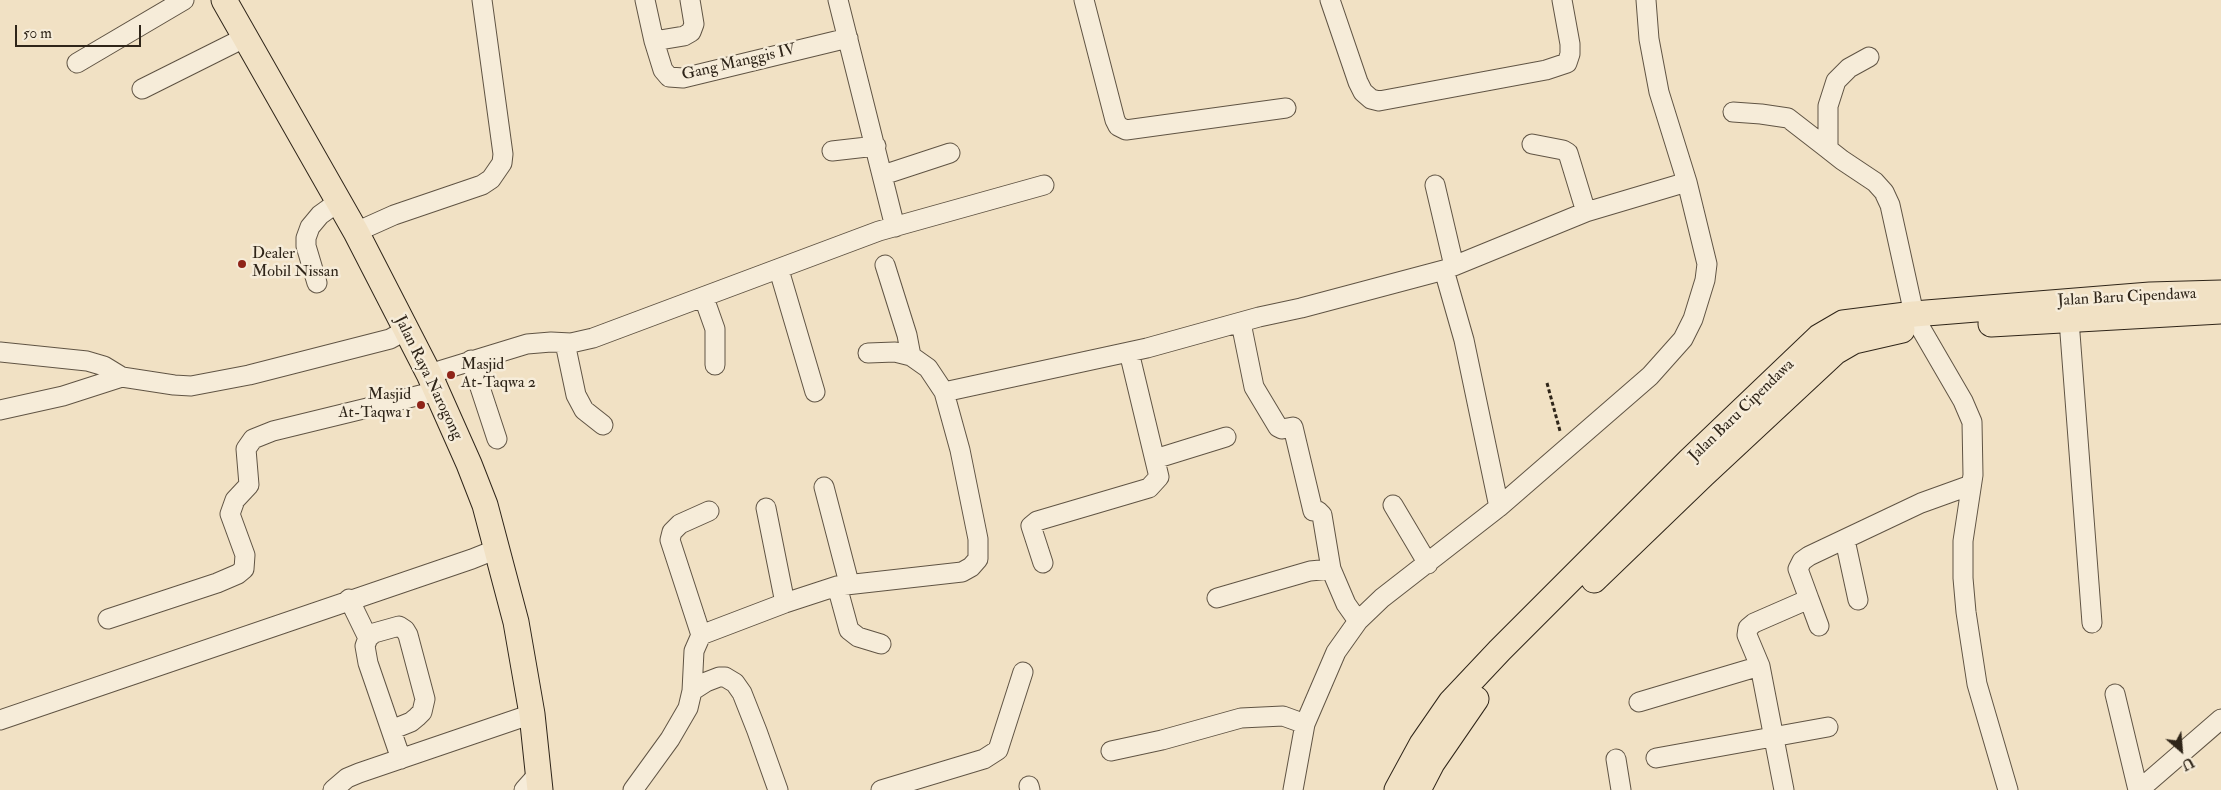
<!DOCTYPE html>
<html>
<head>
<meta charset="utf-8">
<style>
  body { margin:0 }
  #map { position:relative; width:2221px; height:790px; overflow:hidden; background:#f1e1c4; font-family:"IM FELL Double Pica",serif }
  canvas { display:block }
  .north { position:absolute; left:2156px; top:725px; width:50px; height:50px; -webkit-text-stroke:4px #f6ecd9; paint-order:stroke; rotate:153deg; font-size:14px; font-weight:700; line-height:20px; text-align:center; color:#2f2519 }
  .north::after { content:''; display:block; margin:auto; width:18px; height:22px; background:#2f2519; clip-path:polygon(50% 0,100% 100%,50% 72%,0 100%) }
  .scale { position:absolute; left:15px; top:25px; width:126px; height:22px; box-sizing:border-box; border:2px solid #2f2519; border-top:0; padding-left:6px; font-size:15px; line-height:18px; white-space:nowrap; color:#2f2519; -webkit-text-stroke:4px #f6ecd9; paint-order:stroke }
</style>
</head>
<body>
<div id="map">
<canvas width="2221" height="790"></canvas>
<div class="north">U</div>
<div class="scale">50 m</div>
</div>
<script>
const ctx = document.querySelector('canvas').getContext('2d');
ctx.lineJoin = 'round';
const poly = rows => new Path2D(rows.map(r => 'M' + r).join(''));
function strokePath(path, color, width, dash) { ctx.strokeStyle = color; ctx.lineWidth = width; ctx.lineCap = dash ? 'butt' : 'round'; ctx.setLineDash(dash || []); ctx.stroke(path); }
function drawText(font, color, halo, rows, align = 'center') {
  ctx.font = font + ' "IM FELL Double Pica",serif'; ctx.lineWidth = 5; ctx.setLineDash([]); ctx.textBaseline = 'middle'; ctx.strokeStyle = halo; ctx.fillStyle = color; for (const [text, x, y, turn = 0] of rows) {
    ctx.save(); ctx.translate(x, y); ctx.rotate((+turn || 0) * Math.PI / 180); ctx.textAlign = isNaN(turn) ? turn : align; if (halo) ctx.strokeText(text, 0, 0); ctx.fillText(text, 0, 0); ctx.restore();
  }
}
const path = poly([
  [1547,383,1560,431]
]);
const minor = poly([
  [645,0,654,41,663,70,669,77,683,78,848,38],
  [838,0,895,227],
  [1084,0,1115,120,1118,126,1126,130,1286,108],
  [1330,0,1358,82,1363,92,1371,99,1379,101,1546,70,1567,63,1570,54,1570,44,1562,0],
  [654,41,684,36,691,32,694,24,690,0],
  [1869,57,1849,68,1836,81,1828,106,1828,149,1842,160,1875,182,1884,192,1890,205,1914,314],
  [77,63,184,0],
  [142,89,246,37],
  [1733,112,1761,114,1788,118,1828,149],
  [1532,144,1563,150,1568,153,1586,212],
  [832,151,876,146],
  [883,175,950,153],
  [1435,185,1454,266],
  [356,232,394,215,482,185,491,179,502,163,503,154,482,0],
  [885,265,907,335,911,356],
  [779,270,815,392],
  [1444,270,1464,340,1499,507],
  [317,283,306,246,306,238,310,227,320,215,338,202],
  [704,298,715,329,715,365],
  [2068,307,2092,623],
  [1241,323,1254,387,1278,427,1282,429,1293,427,1313,511,1318,511,1322,515,1331,569,1346,604,1358,621],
  [1920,327,1963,401,1972,422,1973,475,1963,541,1963,578,1966,612,1977,684,2008,790],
  [565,343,576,395,584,410,603,425],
  [0,352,87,361,104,366,122,377],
  [471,360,497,439],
  [429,374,527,344,551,342,571,343,593,338,879,231,1044,185],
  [944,392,1147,348,1259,317,1301,308,1444,270,1586,212,1687,182],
  [0,410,63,396,122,377,174,385,191,386,249,375,390,339,406,330],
  [1155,459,1226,437],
  [824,487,849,583],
  [1393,505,1428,564],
  [766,508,785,603],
  [1845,540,1858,600],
  [1043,563,1031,526,1037,521,1149,488,1159,477,1129,352],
  [837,586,849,630,858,637,881,644],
  [1217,598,1310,571,1331,569],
  [349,599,368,638],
  [1809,599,1819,626],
  [108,619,217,583,238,574,244,569,245,555,230,514,235,500,249,485,246,449,253,439,273,431,437,391],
  [701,635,670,540,672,532,680,524,709,511],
  [692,691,706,682,719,677,725,677,735,683,742,693,757,731,778,790],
  [2115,694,2138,790],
  [1639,702,1760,666],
  [0,720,472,559,497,549],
  [391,730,411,722,417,717,422,712,425,699,408,635,405,630,399,626,374,633,368,638,365,646,368,663,401,759],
  [1111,751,1162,740,1241,718,1283,716,1305,724],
  [1656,758,1828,727],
  [1616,759,1621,790],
  [1029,786,1030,790],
  [333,790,347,778,359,773,532,714],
  [524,790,540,772],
  [633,790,670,739,688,708,692,691,694,651,701,635,785,603,837,586,962,572,971,567,978,559,978,539,960,450,944,392,928,368,911,356,895,352,868,353],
  [881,790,984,759,998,750,1023,672],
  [1293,790,1305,724,1336,652,1358,621,1382,598,1499,507,1650,376,1683,339,1693,319,1705,280,1707,264,1687,182,1659,92,1649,39,1646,0],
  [1784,790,1760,666,1747,635,1748,628,1754,623,1809,599,1798,569,1802,561,1809,556,1921,503,1971,485],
  [2139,790,2221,719]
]);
const major = poly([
  [224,0,356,232,429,374,469,464,485,505,516,622,532,714,540,790],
  [1991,324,2221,311],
  [1594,580,1703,475,1835,352,1854,341,1902,330],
  [1397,790,1422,744,1451,702,1500,650,1689,461,1819,337,1843,323,1914,314,2150,295,2221,293],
  [1418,790,1432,763,1476,699]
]);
const markers = [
  [242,264,5,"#8f2418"],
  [451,375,5,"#8f2418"],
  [421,405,5,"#8f2418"]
];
const streetNames = [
  ["Gang Manggis IV",739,63,-13],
  ["Jalan Baru Cipendawa",2127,298,-3],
  ["Jalan Raya Narogong",428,378,64],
  ["Jalan Baru Cipendawa",1742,411,-44]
];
const poiNames = [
  ["Dealer",252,255],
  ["Mobil Nissan",252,273],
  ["Masjid",461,366],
  ["At-Taqwa 2",461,384],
  ["Masjid",411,396,"right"],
  ["At-Taqwa 1",411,414,"right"]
];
strokePath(minor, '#605444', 21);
strokePath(major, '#2f2519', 27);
strokePath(path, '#2f2519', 3, [4, 2.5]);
strokePath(minor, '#f6ecd9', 19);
strokePath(major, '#f1e1c4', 25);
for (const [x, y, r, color] of markers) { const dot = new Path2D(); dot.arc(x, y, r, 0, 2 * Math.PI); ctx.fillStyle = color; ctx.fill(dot); strokePath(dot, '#f6ecd9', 2); }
drawText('16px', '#2f2519', '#f6ecd9', streetNames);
drawText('16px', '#2f2519', '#f6ecd9', poiNames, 'left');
</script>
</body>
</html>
